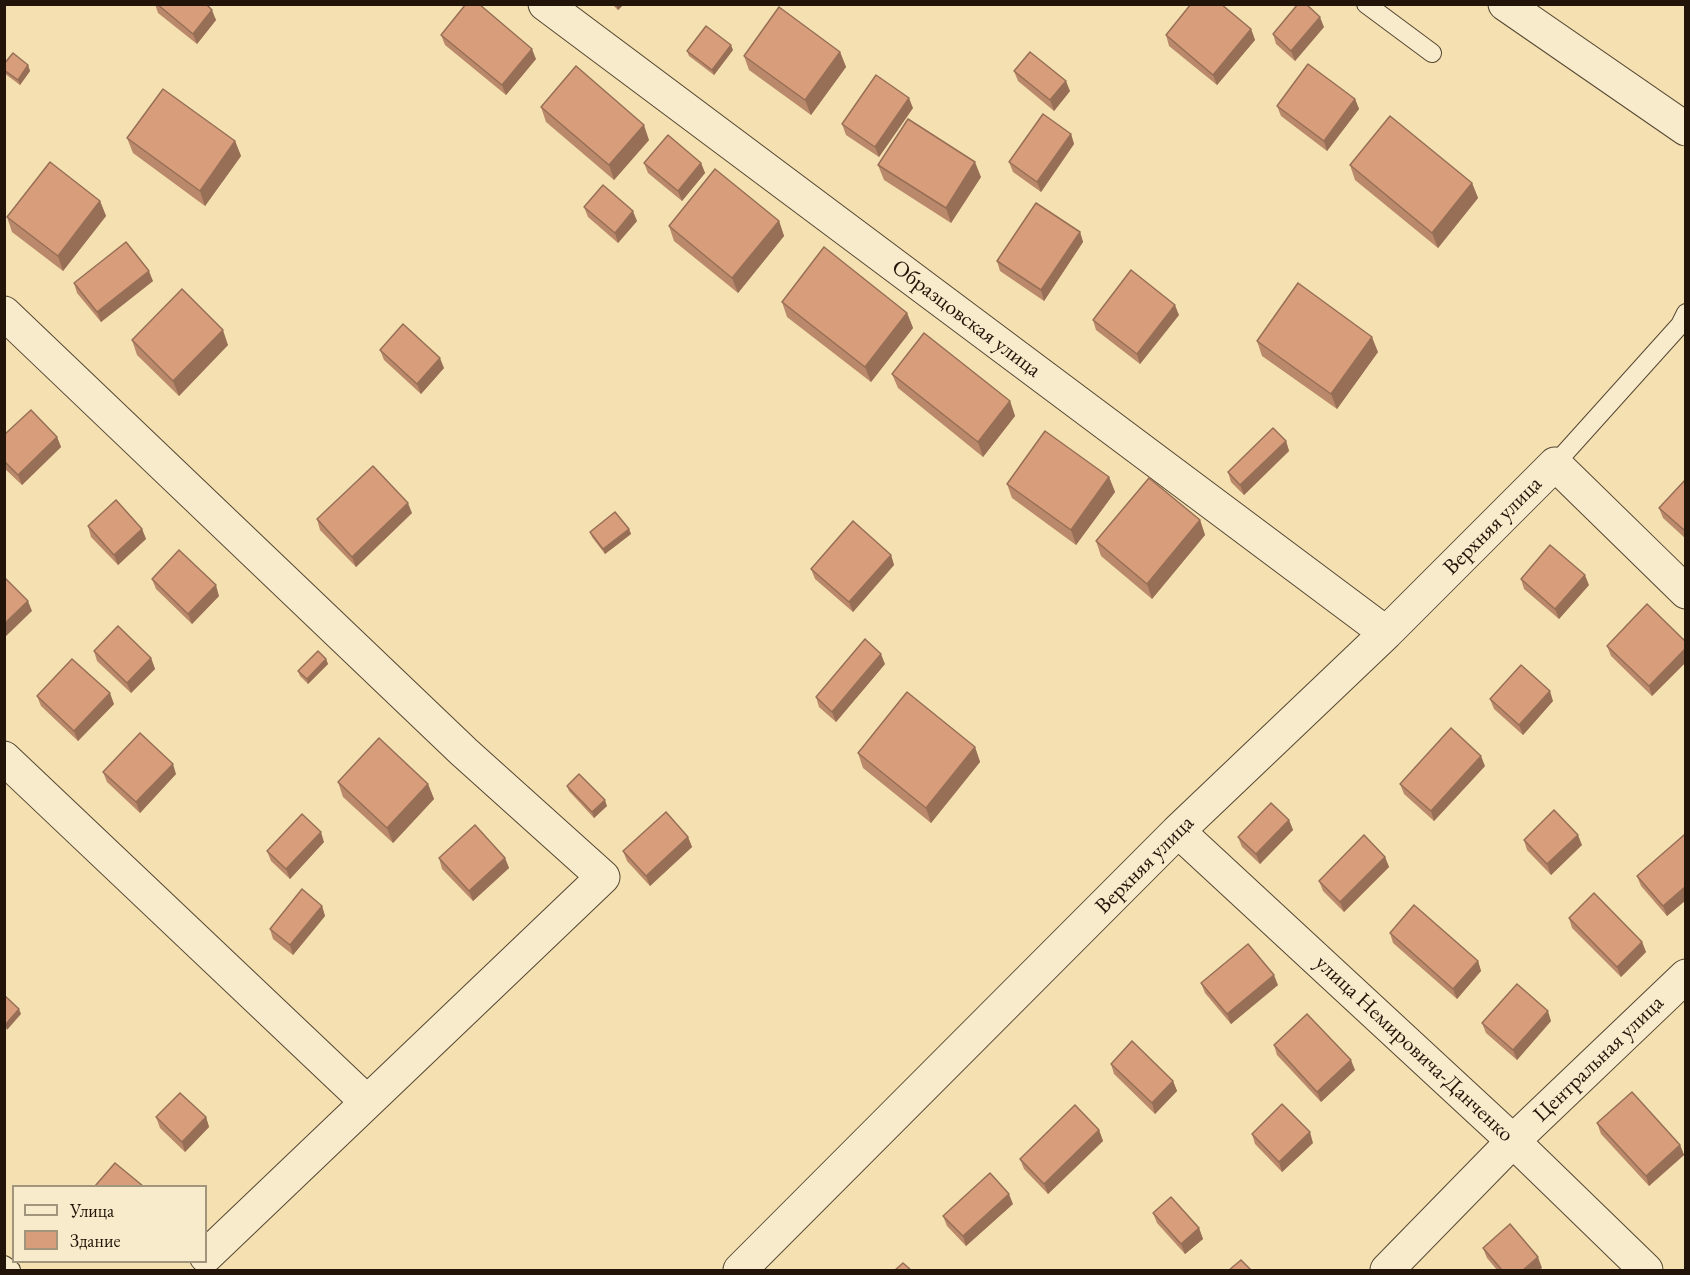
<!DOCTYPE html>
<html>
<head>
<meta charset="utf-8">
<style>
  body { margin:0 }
  #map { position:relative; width:1690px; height:1275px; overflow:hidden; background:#f4e0b0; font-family:"EB Garamond",serif }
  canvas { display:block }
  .frame { position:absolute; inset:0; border:6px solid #221408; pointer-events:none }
  .legend { position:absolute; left:12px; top:1185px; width:195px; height:78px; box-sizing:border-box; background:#f8ebcc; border:2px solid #a2957e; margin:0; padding:8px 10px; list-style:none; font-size:18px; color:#221408 }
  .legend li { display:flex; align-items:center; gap:12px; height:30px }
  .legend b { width:30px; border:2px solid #a2957e }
</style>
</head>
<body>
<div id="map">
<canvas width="1690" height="1275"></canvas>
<div class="frame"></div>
<ul class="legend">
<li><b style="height:8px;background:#f8ebcc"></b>Улица</li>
<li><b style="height:16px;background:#d89e7b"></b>Здание</li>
</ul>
</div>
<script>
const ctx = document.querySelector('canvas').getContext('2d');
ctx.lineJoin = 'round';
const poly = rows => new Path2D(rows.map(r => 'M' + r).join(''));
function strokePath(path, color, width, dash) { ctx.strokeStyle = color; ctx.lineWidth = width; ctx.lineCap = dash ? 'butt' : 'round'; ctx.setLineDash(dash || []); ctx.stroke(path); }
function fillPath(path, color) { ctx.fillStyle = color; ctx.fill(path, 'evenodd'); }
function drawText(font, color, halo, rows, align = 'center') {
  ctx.font = font + ' "EB Garamond",serif'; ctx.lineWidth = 4.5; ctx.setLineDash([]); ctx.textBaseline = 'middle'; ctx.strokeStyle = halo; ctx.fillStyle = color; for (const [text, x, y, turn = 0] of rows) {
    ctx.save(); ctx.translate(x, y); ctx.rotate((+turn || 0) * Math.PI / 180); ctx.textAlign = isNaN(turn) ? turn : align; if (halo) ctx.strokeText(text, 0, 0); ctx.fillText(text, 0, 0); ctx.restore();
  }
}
const service = poly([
  [1366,4,1432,53],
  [1555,464,1680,325,1686,313],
  [4,1265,11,1270]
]);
const minor = poly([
  [545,4,1386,633],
  [1505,4,1686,129],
  [4,313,464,752,603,877,206,1256],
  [4,758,367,1102],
  [1178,831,1513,1141,1646,1270],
  [740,1270,1178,831,1386,633,1555,464,1686,592],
  [1387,1270,1513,1141,1686,976]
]);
const wall = poly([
  [155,4,206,4,216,20,197,44,158,13],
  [612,4,624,4,618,10],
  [1324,27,1295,61,1276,44,1273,34],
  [1251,29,1255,40,1217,85,1169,46,1166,35],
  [441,35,536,59,506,95,445,45],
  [733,50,714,75,689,56,687,51],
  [840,52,846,67,811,115,749,70,744,56],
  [4,64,28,65,30,71,20,85,4,73],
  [1014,71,1070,91,1054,111,1018,81],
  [1355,99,1359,109,1327,151,1281,116,1277,106],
  [541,107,649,140,614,180,546,122],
  [913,108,879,157,846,135,842,124],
  [1071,134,1074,144,1041,192,1013,172,1009,162],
  [127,138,235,141,241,156,205,206,133,153],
  [644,163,701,163,705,173,682,201,648,173],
  [878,165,981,177,951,223,884,180],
  [1350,165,1472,183,1478,198,1438,248,1355,180],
  [100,201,106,216,63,271,12,232,7,217],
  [584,207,637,221,618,243,588,217],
  [779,221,784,236,738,293,674,241,669,226],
  [1080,232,1083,242,1044,301,1000,271,997,261],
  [153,281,101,322,77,293,74,283],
  [782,302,907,313,913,328,871,382,787,317],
  [1179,315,1140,364,1096,330,1093,320],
  [132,340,228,345,179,396,137,355],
  [1257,341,1378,352,1337,409,1262,356],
  [380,350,444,368,421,394,384,360],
  [892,374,1010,401,1015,416,983,457,898,388],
  [4,435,57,437,61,447,22,485,4,468],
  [1286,441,1289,451,1244,495,1231,482,1228,472],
  [1109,477,1115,492,1076,545,1012,498,1007,484],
  [1686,479,1686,539,1663,518,1659,508],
  [412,513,356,567,320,530,317,519],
  [1200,520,1205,535,1152,599,1101,556,1096,541],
  [88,526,142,529,146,539,118,565,91,537],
  [629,529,631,534,605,554,592,537,590,532],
  [891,555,894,565,853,612,815,579,811,569],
  [152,579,219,596,192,624,156,589],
  [1521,579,1589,585,1559,619,1524,589],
  [1686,642,1686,662,1652,696,1611,656,1607,646],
  [94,651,151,658,155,669,131,693,97,661],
  [326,659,328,664,308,684,300,676,298,671],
  [885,664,836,722,819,707,816,697],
  [37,696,114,704,78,741,41,706],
  [1490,699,1553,701,1523,735,1494,709],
  [975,747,980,762,931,823,863,768,858,753],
  [1485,766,1434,821,1404,794,1400,784],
  [103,772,176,774,140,813,107,782],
  [338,782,428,784,434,799,393,843,343,797],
  [567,786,607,806,594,818,569,791],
  [1289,820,1293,830,1260,864,1242,847,1238,837],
  [688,837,692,847,650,886,627,861,623,851],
  [1686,837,1686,900,1667,916,1641,886,1637,876],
  [1524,840,1582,845,1551,875,1527,850],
  [324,842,290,879,271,861,267,851],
  [1385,857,1389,867,1344,912,1323,891,1319,881],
  [439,858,505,858,509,868,473,901,442,869],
  [322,906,325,916,293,955,273,939,270,929],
  [1569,918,1642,942,1646,952,1621,977,1572,928],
  [1390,933,1478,961,1481,971,1457,999,1393,943],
  [1201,983,1278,985,1231,1024,1205,993],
  [1551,1021,1517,1060,1486,1033,1482,1023],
  [1274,1045,1355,1070,1321,1102,1277,1055],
  [1111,1064,1173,1081,1177,1091,1155,1114,1114,1074],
  [156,1117,206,1117,209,1127,185,1152,160,1128],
  [1597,1123,1680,1145,1684,1155,1649,1186,1601,1134],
  [1099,1130,1103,1141,1048,1194,1024,1169,1020,1159],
  [1252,1134,1313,1143,1282,1172,1255,1144],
  [1013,1204,966,1246,947,1226,943,1216],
  [1153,1213,1199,1228,1203,1239,1185,1254,1157,1223],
  [1483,1248,1542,1268,1538,1270,1497,1270,1487,1258]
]);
const shadedWall = poly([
  [616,4,624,4,618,10],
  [212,10,216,20,197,44,193,34],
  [1320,17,1324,27,1295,61,1291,51],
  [1251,29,1255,40,1217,85,1213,75],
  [731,45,733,50,714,75,712,70],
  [532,49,536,59,506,95,502,85],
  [840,52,846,67,811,115,805,100],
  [28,65,30,71,20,85,18,80],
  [1066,81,1070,91,1054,111,1050,100],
  [909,98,913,108,879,157,875,147],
  [1355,99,1359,109,1327,151,1324,141],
  [644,125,649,140,614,180,609,165],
  [1071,134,1074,144,1041,192,1037,182],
  [235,141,241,156,205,206,200,191],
  [975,162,981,177,951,223,946,208],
  [701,163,705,173,682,201,678,191],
  [1472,183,1478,198,1438,248,1432,233],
  [100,201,106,216,63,271,58,256],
  [633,211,637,221,618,243,615,233],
  [779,221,784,236,738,293,732,278],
  [1080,232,1083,242,1044,301,1041,290],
  [149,271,153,281,101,322,97,312],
  [1175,305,1179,315,1140,364,1137,354],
  [907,313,913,328,871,382,865,367],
  [223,330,228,345,179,396,173,381],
  [1372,337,1378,352,1337,409,1331,394],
  [440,358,444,368,421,394,417,384],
  [1010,401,1015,416,983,457,978,442],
  [57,437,61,447,22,485,18,475],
  [1286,441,1289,451,1244,495,1240,485],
  [1109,477,1115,492,1076,545,1071,530],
  [408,503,412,513,356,567,352,557],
  [1200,520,1205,535,1152,599,1147,584],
  [142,529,146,539,118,565,114,555],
  [629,529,631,534,605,554,603,549],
  [891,555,894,565,853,612,849,602],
  [1585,575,1589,585,1559,619,1555,609],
  [216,585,219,596,192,624,188,614],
  [28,601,32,611,4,638,4,624],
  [1686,648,1686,662,1652,696,1649,686],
  [881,654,885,664,836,722,832,712],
  [151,658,155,669,131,693,127,683],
  [326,659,328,664,308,684,307,679],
  [1550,691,1553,701,1523,735,1519,725],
  [110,693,114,704,78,741,74,731],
  [975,747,980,762,931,823,926,808],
  [1481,756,1485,766,1434,821,1431,811],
  [173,764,176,774,140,813,136,802],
  [428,784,434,799,393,843,387,828],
  [605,800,607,806,594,818,592,812],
  [1289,820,1293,830,1260,864,1256,854],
  [321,832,324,842,290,879,286,869],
  [1578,835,1582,845,1551,875,1547,864],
  [688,837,692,847,650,886,646,876],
  [1385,857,1389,867,1344,912,1340,902],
  [505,858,509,868,473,901,469,891],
  [1686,886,1686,900,1667,916,1663,906],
  [322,906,325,916,293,955,290,945],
  [1642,942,1646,952,1621,977,1617,967],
  [1478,961,1481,971,1457,999,1453,989],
  [1274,975,1278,985,1231,1024,1227,1014],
  [19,1009,21,1014,7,1030,5,1025],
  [1548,1011,1551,1021,1517,1060,1513,1050],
  [1351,1060,1355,1070,1321,1102,1317,1092],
  [1173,1081,1177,1091,1155,1114,1152,1103],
  [206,1117,209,1127,185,1152,182,1142],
  [1099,1130,1103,1141,1048,1194,1044,1184],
  [1310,1132,1313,1143,1282,1172,1279,1162],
  [1680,1145,1684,1155,1649,1186,1646,1176],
  [1009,1194,1013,1204,966,1246,963,1236],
  [1199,1228,1203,1239,1185,1254,1181,1244],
  [1538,1257,1542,1268,1538,1270,1523,1270]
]);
const building = poly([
  [157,4,206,4,212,10,193,34,157,4],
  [466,4,479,4,532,49,502,85,441,35,466,4],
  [1191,4,1221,4,1251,29,1213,75,1166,35,1191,4],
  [1298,4,1306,4,1320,17,1291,51,1273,34,1298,4],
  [779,7,840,52,805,100,744,56,779,7],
  [706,26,731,45,712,70,687,51,706,26],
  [1030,52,1066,81,1050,100,1014,71,1030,52],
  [13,53,28,65,18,80,4,70,4,64,13,53],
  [1308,64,1355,99,1324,141,1277,106,1308,64],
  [576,66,644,125,609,165,541,107,576,66],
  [876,75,909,98,875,147,842,124,876,75],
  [163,89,235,141,200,191,127,138,163,89],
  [1043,114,1071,134,1037,182,1009,162,1043,114],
  [1390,116,1472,183,1432,233,1350,165,1390,116],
  [908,119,975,162,946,208,878,165,908,119],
  [668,135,701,163,678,191,644,163,668,135],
  [50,162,100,201,58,256,7,217,50,162],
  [715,169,779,221,732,278,669,226,715,169],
  [603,185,633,211,615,233,584,207,603,185],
  [1036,203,1080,232,1041,290,997,261,1036,203],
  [126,242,149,271,97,312,74,283,126,242],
  [824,247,907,313,865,367,782,302,824,247],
  [1131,270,1175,305,1137,354,1093,320,1131,270],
  [1298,283,1372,337,1331,394,1257,341,1298,283],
  [182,289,223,330,173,381,132,340,182,289],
  [403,324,440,358,417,384,380,350,403,324],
  [924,333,1010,401,978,442,892,374,924,333],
  [31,410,57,437,18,475,4,461,4,435,31,410],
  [1273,428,1286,441,1240,485,1228,472,1273,428],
  [1045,431,1109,477,1071,530,1007,484,1045,431],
  [373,466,408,503,352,557,317,519,373,466],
  [1149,478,1200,520,1147,584,1096,541,1149,478],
  [1686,479,1686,529,1684,530,1659,508,1686,479],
  [116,500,142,529,114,555,88,526,116,500],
  [615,512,629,529,603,549,590,532,615,512],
  [853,521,891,555,849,602,811,569,853,521],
  [1550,545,1585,575,1555,609,1521,579,1550,545],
  [179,550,216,585,188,614,152,579,179,550],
  [4,577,28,601,4,624,4,577],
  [1647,604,1686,642,1686,648,1649,686,1607,646,1647,604],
  [118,626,151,658,127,683,94,651,118,626],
  [865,639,881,654,832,712,816,697,865,639],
  [318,651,326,659,307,679,298,671,318,651],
  [72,659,110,693,74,731,37,696,72,659],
  [1521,665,1550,691,1519,725,1490,699,1521,665],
  [907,692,975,747,926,808,858,753,907,692],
  [1451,728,1481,756,1431,811,1400,784,1451,728],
  [140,733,173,764,136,802,103,772,140,733],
  [379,738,428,784,387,828,338,782,379,738],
  [579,774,605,800,592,812,567,786,579,774],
  [1271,803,1289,820,1256,854,1238,837,1271,803],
  [1554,810,1578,835,1547,864,1524,840,1554,810],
  [666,812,688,837,646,876,623,851,666,812],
  [302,814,321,832,286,869,267,851,302,814],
  [475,825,505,858,469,891,439,858,475,825],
  [1364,835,1385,857,1340,902,1319,881,1364,835],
  [1684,835,1686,837,1686,886,1663,906,1637,876,1684,835],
  [302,889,322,906,290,945,270,929,302,889],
  [1594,893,1642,942,1617,967,1569,918,1594,893],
  [1414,905,1478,961,1453,989,1390,933,1414,905],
  [1248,944,1274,975,1227,1014,1201,983,1248,944],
  [1517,984,1548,1011,1513,1050,1482,1023,1517,984],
  [4,995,19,1009,5,1025,4,1024,4,995],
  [1307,1014,1351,1060,1317,1092,1274,1045,1307,1014],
  [1132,1041,1173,1081,1152,1103,1111,1064,1132,1041],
  [1632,1092,1680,1145,1646,1176,1597,1123,1632,1092],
  [180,1093,206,1117,182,1142,156,1117,180,1093],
  [1282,1104,1310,1132,1279,1162,1252,1134,1282,1104],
  [1075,1105,1099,1130,1044,1184,1020,1159,1075,1105],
  [115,1163,143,1186,95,1186,115,1163],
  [990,1173,1009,1194,963,1236,943,1216,990,1173],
  [1171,1197,1199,1228,1181,1244,1153,1213,1171,1197],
  [1510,1224,1538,1257,1523,1270,1502,1270,1483,1248,1510,1224],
  [1241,1260,1251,1270,1229,1270,1241,1260],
  [903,1263,911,1270,895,1270,903,1263]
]);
const streetNames = [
  ["Образцовская улица",966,319,37],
  ["Верхняя улица",1493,526,-45],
  ["Верхняя улица",1145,865,-45],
  ["улица Немировича-Данченко",1414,1049,43],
  ["Центральная улица",1599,1059,-44]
];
strokePath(service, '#564732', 20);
strokePath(minor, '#564732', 35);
strokePath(service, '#f8ebcc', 18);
strokePath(minor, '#f8ebcc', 33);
fillPath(wall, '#ba886a');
fillPath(shadedWall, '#976f56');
fillPath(building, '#d89e7b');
strokePath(building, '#976f56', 1.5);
drawText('22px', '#221408', '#f8ebcc', streetNames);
</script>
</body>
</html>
